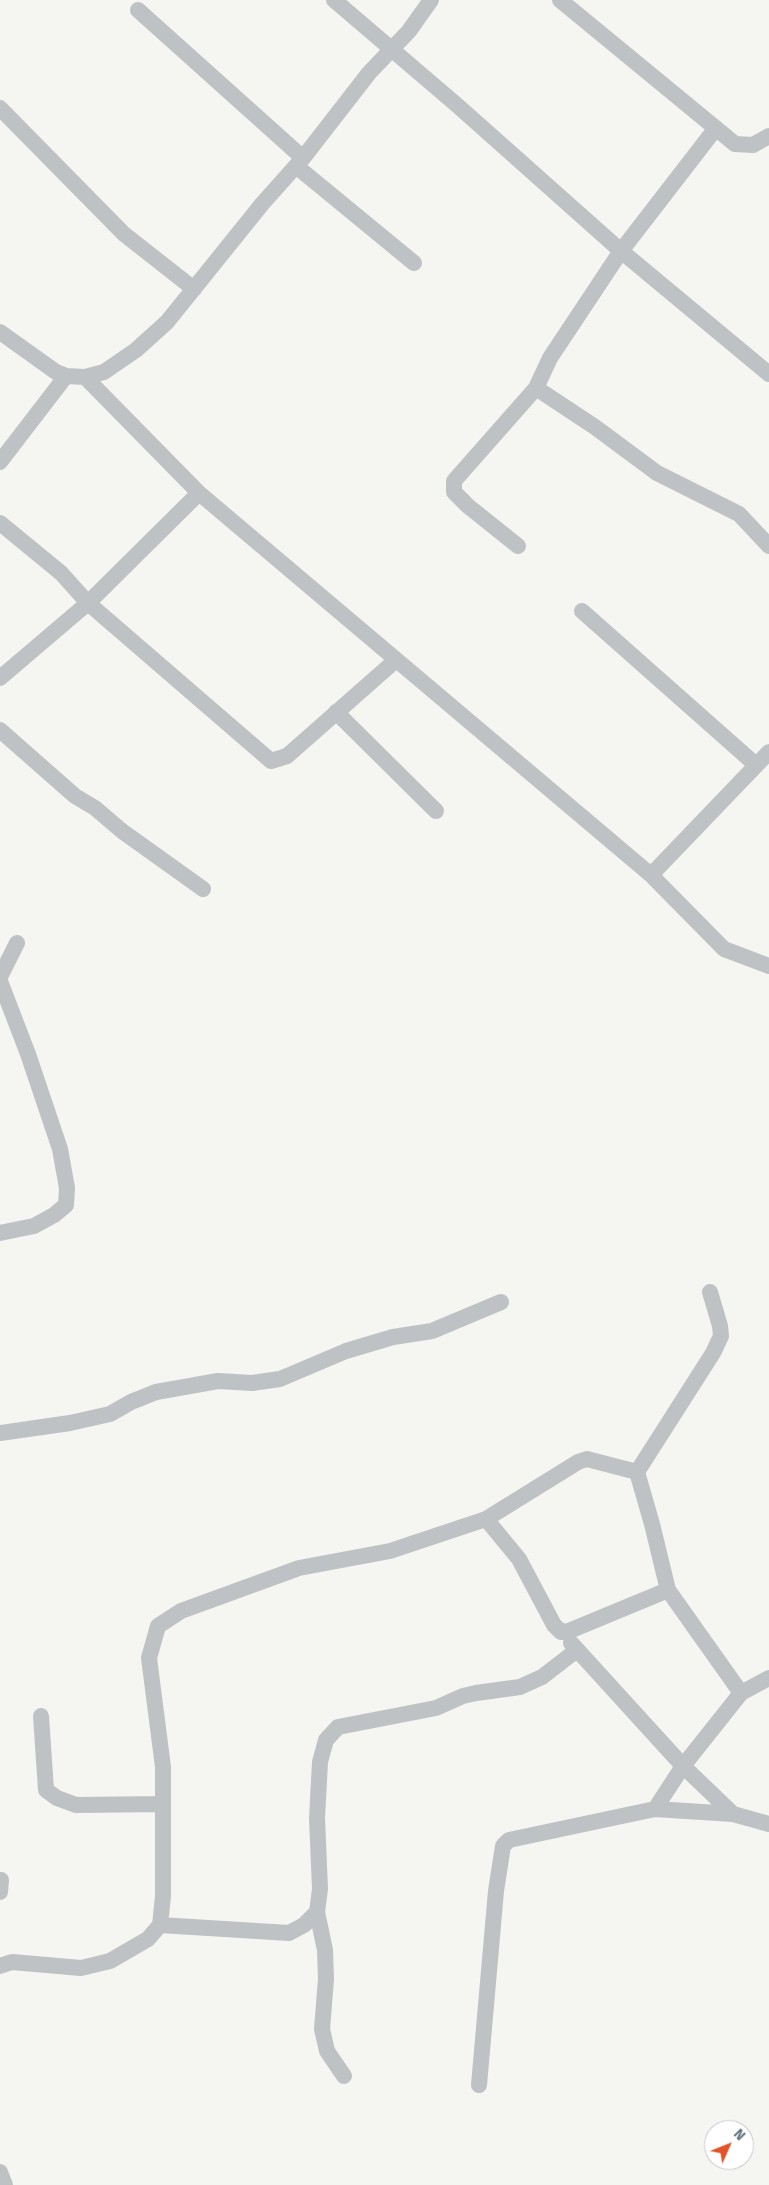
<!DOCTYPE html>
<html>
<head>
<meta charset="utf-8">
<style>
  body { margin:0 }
  #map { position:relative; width:769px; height:2185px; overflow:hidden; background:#f5f5f1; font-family:"Fira Sans",sans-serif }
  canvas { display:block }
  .north { position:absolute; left:704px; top:2120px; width:50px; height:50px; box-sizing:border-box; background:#fff; border:1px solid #c1c8cd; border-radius:50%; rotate:46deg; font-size:14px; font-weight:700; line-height:20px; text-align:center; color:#647582 }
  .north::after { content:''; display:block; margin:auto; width:18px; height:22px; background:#e25325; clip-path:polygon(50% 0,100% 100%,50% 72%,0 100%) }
</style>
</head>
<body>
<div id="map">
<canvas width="769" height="2185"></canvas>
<div class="north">N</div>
</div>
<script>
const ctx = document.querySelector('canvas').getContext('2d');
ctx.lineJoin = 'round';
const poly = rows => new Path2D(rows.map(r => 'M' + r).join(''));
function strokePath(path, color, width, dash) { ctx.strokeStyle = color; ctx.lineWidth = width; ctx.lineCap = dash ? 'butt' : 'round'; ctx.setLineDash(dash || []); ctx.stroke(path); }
const minor = poly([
  [334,0,458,106,621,251,769,374],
  [560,0,735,144,753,145,769,136],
  [138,10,303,158],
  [0,108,124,234,194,289],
  [296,166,414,263],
  [0,332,56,372,66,376,85,377,104,372,136,350,167,322,262,204,303,158,369,73,409,31,431,0],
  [85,377,199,493,651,875,724,949,769,966],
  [536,388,595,427,657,473,739,514,769,546],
  [0,462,66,376],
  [0,523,61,573,88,603,271,761,287,756,396,660],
  [518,546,468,506,454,492,454,481,536,388,550,358,621,251,716,128],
  [582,611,756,765],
  [0,678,88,603,199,493],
  [336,712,436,811],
  [0,730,75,796,95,808,122,831,203,889],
  [651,875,769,752],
  [0,977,17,943],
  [0,981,28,1054,60,1149,67,1188,66,1205,54,1215,34,1226,0,1233],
  [0,1433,70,1423,110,1414,131,1402,156,1392,218,1381,252,1383,280,1379,346,1351,393,1337,432,1331,501,1302],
  [637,1472,713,1353,721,1336,720,1326,710,1292],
  [486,1519,519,1559,554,1625,561,1632,569,1631,668,1590],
  [571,1643,683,1766,733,1814],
  [741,1693,769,1678],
  [41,1716,46,1790,57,1798,76,1805,163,1804],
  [0,1892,1,1880],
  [317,1912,325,1950,326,1979,322,2029,327,2051,344,2076],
  [160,1925,289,1933,304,1925,317,1912,320,1889,317,1818,320,1762,326,1740,338,1727,436,1708,463,1696,476,1693,520,1687,542,1677,577,1650],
  [0,1966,12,1962,81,1968,110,1961,148,1939,160,1925,163,1896,163,1767,149,1658,158,1626,181,1611,299,1568,390,1551,486,1519,578,1462,587,1459,637,1472,652,1524,668,1590,741,1693,683,1766,655,1809],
  [479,2085,496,1891,503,1846,509,1840,655,1809,733,1814,769,1824],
  [0,2172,5,2185]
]);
strokePath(minor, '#bec2c5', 16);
</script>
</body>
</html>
